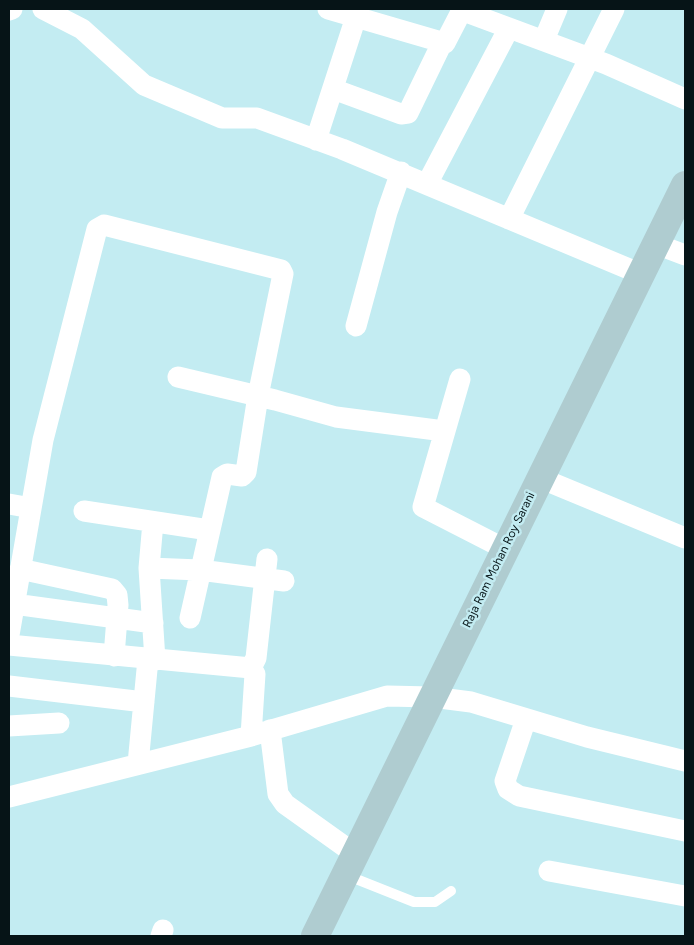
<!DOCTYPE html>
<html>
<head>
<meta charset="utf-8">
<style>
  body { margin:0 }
  #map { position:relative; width:694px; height:945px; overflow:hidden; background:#c3ecf2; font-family:Figtree,sans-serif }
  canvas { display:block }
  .frame { position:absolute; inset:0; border:10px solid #061417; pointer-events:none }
</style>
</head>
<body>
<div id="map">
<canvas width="694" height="945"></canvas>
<div class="frame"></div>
</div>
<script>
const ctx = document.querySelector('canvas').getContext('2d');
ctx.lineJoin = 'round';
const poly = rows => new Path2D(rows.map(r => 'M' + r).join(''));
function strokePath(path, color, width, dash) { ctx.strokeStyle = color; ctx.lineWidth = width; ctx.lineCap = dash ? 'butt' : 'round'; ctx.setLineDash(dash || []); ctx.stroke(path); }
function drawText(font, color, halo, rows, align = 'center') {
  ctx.font = font + ' Figtree,sans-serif'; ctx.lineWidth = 5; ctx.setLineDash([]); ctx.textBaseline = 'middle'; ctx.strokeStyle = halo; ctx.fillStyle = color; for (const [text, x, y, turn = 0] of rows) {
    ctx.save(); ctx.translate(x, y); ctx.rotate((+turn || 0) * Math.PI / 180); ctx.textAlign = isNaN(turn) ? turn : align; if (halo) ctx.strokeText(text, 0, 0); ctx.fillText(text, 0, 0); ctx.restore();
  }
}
const lane = poly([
  [346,875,414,902,435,902,451,891]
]);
const street = poly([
  [43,9,82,29,144,85,222,118,257,118,342,149,641,274],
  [328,9,445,43,460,14,466,12,606,64,685,99],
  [9,10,12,9],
  [544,40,557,9],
  [333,89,401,114,408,113,442,43],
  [316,140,356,17],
  [427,184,509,28],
  [509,219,614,9],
  [656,244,685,255],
  [356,326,387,212,401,172],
  [178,377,275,400,336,417,444,431],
  [460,379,423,507,505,549],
  [540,478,685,538],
  [9,504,31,508],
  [84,511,209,530],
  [153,522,149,568,155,660],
  [149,568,200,570,284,581],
  [20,569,112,589,117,595,118,605,114,656],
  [14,604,153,623],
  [9,635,43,440,97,229,104,225,281,270,283,274,258,396,246,472,242,476,227,474,222,477,190,618],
  [9,645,251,668,255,674,251,736],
  [251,668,256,658,267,559],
  [9,686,144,702],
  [526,719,505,781,508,789,519,796,685,831],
  [9,726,59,723],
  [270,730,278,794,285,804,355,854],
  [138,764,148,659],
  [9,797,251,736,387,696,432,697,471,702,587,737,685,761],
  [549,871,685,896],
  [161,936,163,930]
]);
const secondary = poly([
  [315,936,685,185]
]);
const streetNames = [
  ["Raja Ram Mohan Roy Sarani",499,560,-64]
];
strokePath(lane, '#fff', 10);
strokePath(street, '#fff', 21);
strokePath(secondary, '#afccd0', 28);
drawText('12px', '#061417', '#c3ecf2', streetNames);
</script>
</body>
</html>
